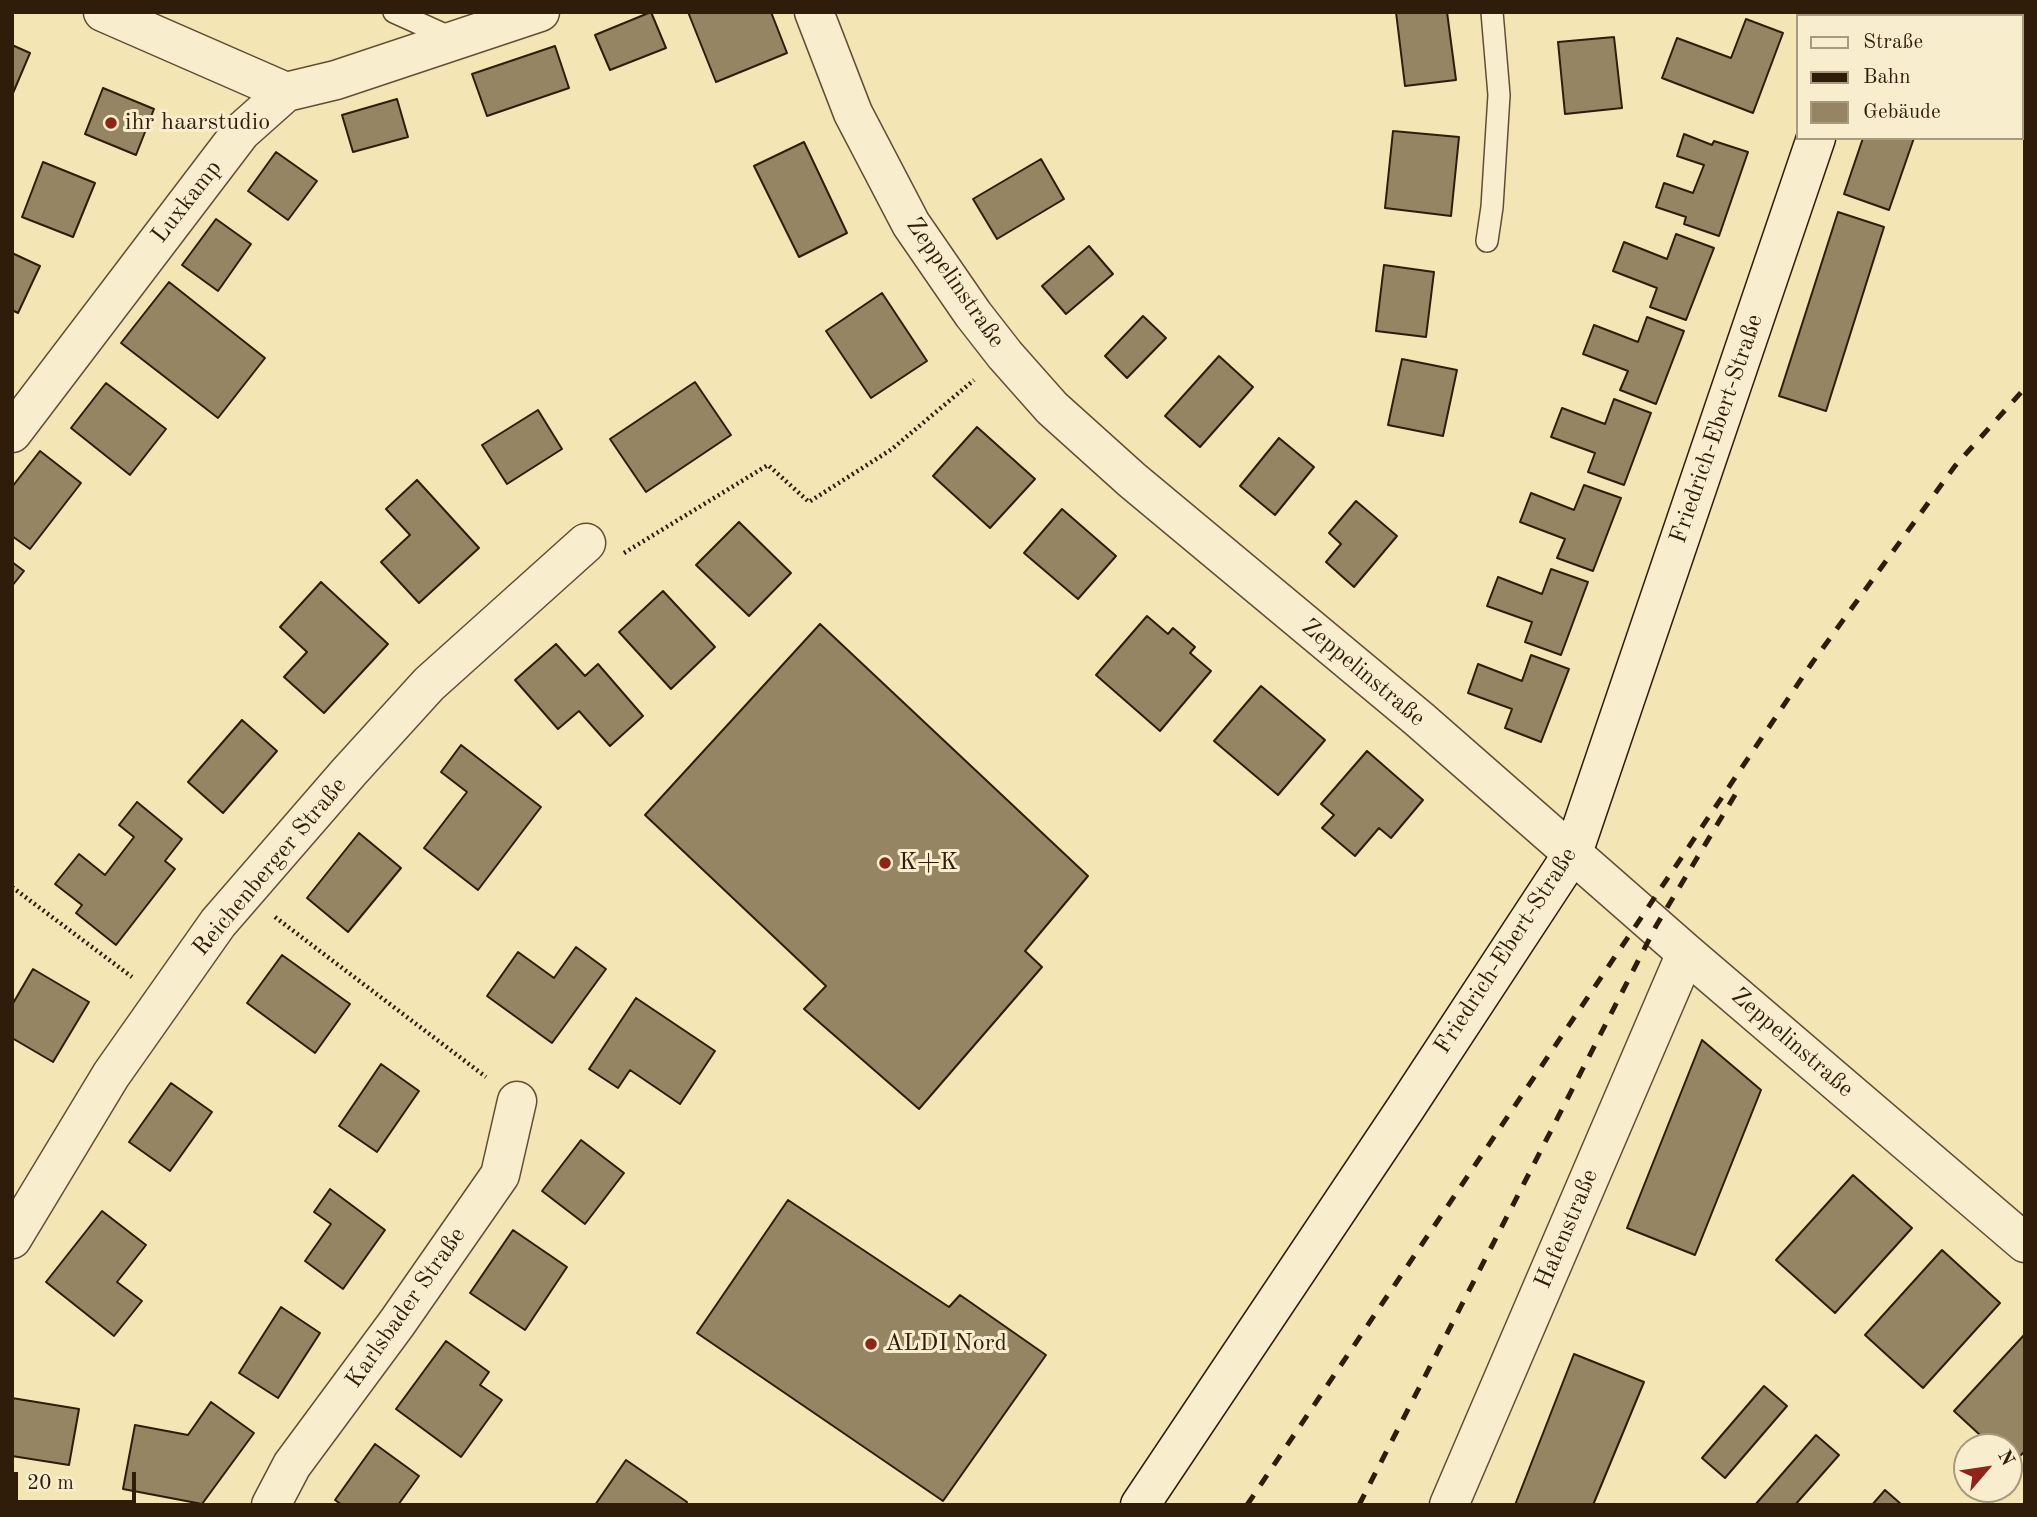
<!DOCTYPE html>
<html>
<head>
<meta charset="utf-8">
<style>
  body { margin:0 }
  #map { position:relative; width:2037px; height:1517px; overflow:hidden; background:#f4e5b4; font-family:"Old Standard TT",serif }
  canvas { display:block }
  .frame { position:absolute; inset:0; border:14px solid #2f1c09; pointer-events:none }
  .legend { position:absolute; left:1796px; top:14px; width:228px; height:126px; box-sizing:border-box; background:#f8eece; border:2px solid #a89a7f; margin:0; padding:9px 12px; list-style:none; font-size:21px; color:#2f1c09 }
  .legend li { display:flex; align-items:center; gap:14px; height:35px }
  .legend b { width:35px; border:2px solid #a89a7f }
  .north { position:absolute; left:1953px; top:1433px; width:70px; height:70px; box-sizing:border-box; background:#f8eece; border:2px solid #a89a7f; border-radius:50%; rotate:61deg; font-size:19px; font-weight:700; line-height:28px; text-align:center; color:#2f1c09 }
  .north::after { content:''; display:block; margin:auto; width:24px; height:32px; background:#8f2418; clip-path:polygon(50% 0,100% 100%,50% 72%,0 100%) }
  .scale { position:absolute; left:14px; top:1472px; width:122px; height:32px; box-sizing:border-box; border:4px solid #2f1c09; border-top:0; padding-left:9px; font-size:21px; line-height:24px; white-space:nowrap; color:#2f1c09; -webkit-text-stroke:5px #f8eece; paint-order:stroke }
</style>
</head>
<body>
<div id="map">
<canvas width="2037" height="1517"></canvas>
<div class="frame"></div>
<ul class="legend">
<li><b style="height:9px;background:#f8eece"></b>Straße</li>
<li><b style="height:9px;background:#2f1c09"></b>Bahn</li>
<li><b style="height:19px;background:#958562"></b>Gebäude</li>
</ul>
<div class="north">N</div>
<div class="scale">20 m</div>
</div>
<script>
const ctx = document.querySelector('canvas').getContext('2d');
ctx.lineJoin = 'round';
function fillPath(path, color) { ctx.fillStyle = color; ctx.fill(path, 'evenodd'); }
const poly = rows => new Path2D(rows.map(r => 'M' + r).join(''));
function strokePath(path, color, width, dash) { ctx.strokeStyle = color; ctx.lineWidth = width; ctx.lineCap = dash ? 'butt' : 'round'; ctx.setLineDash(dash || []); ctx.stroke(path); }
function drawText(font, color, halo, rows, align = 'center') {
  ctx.font = font + ' "Old Standard TT",serif'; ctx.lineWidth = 6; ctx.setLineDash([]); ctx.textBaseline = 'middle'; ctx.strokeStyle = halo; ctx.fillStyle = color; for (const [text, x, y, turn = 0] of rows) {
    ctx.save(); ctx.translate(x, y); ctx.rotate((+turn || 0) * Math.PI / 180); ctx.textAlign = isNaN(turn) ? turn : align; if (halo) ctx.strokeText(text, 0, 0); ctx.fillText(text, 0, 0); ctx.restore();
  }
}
const building = poly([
  [651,12,666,48,610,70,595,35,651,12],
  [688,12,771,12,787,53,716,82,688,12],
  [1396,12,1447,12,1456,80,1405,86,1396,12],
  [1949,12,2025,12,2025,21,2021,23,2021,16,1951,16,1949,12],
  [1746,19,1783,33,1753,113,1662,78,1677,38,1731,58,1746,19],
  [1614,37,1622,108,1565,114,1558,42,1614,37],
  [12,45,30,53,13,93,12,93,12,45],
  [555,46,569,88,487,116,472,74,555,46],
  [103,88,154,109,136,155,85,134,103,88],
  [397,99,408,137,353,152,342,115,397,99],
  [1393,131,1459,137,1451,216,1385,208,1393,131],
  [1684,134,1712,145,1714,141,1748,152,1719,236,1684,224,1686,217,1656,207,1664,183,1693,193,1704,165,1677,156,1684,134],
  [1863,138,1914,138,1889,210,1844,194,1863,138],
  [804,142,847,233,799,257,754,166,804,142],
  [276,152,317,181,288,220,248,191,276,152],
  [1041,159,1064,199,997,239,973,199,1041,159],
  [43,162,95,183,73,237,22,217,43,162],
  [1838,212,1884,227,1826,411,1779,396,1838,212],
  [216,219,251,244,218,291,182,265,216,219],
  [1676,234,1714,248,1686,320,1650,307,1657,288,1613,271,1624,242,1667,259,1676,234],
  [1089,246,1113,274,1066,314,1042,286,1089,246],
  [12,253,40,266,18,313,12,310,12,253],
  [1384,265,1434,272,1426,337,1376,331,1384,265],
  [169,282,265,358,218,418,121,343,169,282],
  [882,293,927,361,871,398,826,331,882,293],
  [1143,316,1166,338,1127,378,1105,356,1143,316],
  [1647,317,1684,331,1656,404,1620,390,1628,371,1583,354,1594,325,1638,342,1647,317],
  [1219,356,1253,387,1200,447,1165,416,1219,356],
  [1402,359,1457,370,1443,436,1388,425,1402,359],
  [695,382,731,435,646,492,610,439,695,382],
  [106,383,166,429,130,475,71,428,106,383],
  [1614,399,1651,413,1624,485,1588,472,1595,453,1551,437,1562,408,1605,424,1614,399],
  [538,410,562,449,507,484,482,445,538,410],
  [977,427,1035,479,990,528,933,476,977,427],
  [1279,438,1314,467,1275,515,1240,486,1279,438],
  [40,451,81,483,30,549,12,536,12,487,40,451],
  [417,480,479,548,419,603,381,562,410,535,386,509,417,480],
  [1584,485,1621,498,1593,571,1557,558,1565,539,1520,522,1531,493,1574,510,1584,485],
  [1356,501,1397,536,1354,587,1326,562,1341,544,1329,533,1356,501],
  [1062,509,1116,556,1078,599,1024,553,1062,509],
  [739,522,791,573,749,616,696,565,739,522],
  [12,562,24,571,12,586,12,562],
  [1551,569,1588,582,1561,655,1525,642,1532,622,1487,606,1498,577,1542,594,1551,569],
  [321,582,388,644,324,713,284,677,307,652,280,627,321,582],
  [663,591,715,647,671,689,619,632,663,591],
  [1147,616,1168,634,1173,628,1195,647,1190,653,1211,671,1160,731,1096,675,1147,616],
  [820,624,1088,876,1025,951,1042,967,919,1109,804,1009,826,986,645,815,820,624],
  [556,644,585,676,598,664,643,716,610,746,579,711,558,729,515,680,556,644],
  [1531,655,1569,669,1541,742,1505,728,1512,709,1468,693,1478,664,1522,681,1531,655],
  [1261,686,1325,740,1278,795,1214,741,1261,686],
  [242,720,277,751,223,813,188,782,242,720],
  [461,745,541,807,478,890,424,848,467,792,441,772,461,745],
  [1367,751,1423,800,1391,838,1379,828,1355,856,1322,828,1334,815,1321,804,1367,751],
  [137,802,182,839,165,861,175,869,116,945,76,913,82,905,55,884,79,854,105,875,134,837,119,825,137,802],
  [359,833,401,868,348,932,307,898,359,833],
  [576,947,606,969,552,1043,487,996,518,952,554,978,576,947],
  [282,955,350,1004,315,1053,247,1003,282,955],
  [33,969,89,1002,53,1062,12,1038,12,1005,33,969],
  [636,998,715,1051,680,1104,630,1070,618,1088,589,1069,636,998],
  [1702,1040,1761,1090,1695,1255,1627,1228,1702,1040],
  [381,1064,419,1091,377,1152,339,1126,381,1064],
  [171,1083,212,1112,170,1171,129,1142,171,1083],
  [581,1140,624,1173,585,1224,542,1191,581,1140],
  [1853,1175,1912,1228,1835,1313,1776,1260,1853,1175],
  [330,1189,385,1230,343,1289,305,1261,331,1224,314,1212,330,1189],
  [788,1200,949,1307,960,1295,1046,1355,943,1501,697,1333,788,1200],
  [102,1211,146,1245,117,1282,142,1301,114,1336,46,1282,102,1211],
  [513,1230,567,1267,525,1330,470,1293,513,1230],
  [1942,1250,2000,1303,1923,1388,1865,1335,1942,1250],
  [281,1307,320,1333,278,1398,239,1373,281,1307],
  [2025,1334,2025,1451,2012,1464,2009,1461,2009,1447,1993,1447,1954,1411,2025,1334],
  [446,1341,489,1372,480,1385,502,1400,461,1457,396,1409,446,1341],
  [1574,1354,1644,1382,1593,1505,1515,1505,1574,1354],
  [1764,1386,1787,1406,1725,1478,1702,1458,1764,1386],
  [12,1398,79,1409,69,1465,12,1456,12,1398],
  [211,1402,254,1433,202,1504,123,1489,135,1425,188,1435,211,1402],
  [1816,1435,1839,1455,1795,1505,1755,1505,1816,1435],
  [375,1444,419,1476,398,1505,342,1505,335,1500,375,1444],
  [626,1460,687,1502,686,1505,595,1505,626,1460],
  [1885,1490,1902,1505,1872,1505,1885,1490]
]);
const path = poly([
  [624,553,768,465,809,502,892,449,974,380],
  [12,887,132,977],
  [275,917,486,1077]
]);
const lane = poly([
  [394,12,456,40],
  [1487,241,1492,207,1499,95,1492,12]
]);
const street = poly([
  [103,12,286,92],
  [814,12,853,113,911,224,973,314,1005,355,1052,408,1132,480,1419,719,1686,953,2025,1243],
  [12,433,241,132,286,92,336,80,540,12],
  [12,1239,111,1075,218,923,349,772,429,684,586,543],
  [271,1505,292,1465,397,1323,500,1175,517,1101],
  [1449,1505,1686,953]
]);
const secondary = poly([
  [1857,16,1859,12],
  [1140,1505,1405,1109,1573,853,1816,138]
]);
const rail = poly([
  [1247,1505,1812,663,1955,466,2025,388],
  [1359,1505,1656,926,1738,790]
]);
const markers = [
  [111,123,7,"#8f2418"],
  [885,863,7,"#8f2418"],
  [871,1344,7,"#8f2418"]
];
const poiNames = [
  ["ihr haarstudio",125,123],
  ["K+K",899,863],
  ["ALDI Nord",885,1344]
];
const streetNames = [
  ["Luxkamp",187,202,-52],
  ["Zeppelinstraße",955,283,55],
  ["Friedrich-Ebert-Straße",1717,429,-71],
  ["Zeppelinstraße",1363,673,40],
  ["Reichenberger Straße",270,867,-50],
  ["Friedrich-Ebert-Straße",1506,951,-57],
  ["Zeppelinstraße",1792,1043,41],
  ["Hafenstraße",1567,1229,-67],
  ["Karlsbader Straße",406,1308,-55]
];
fillPath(building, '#958562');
strokePath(building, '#2f1c09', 2);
strokePath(lane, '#604e34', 24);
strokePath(street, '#604e34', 41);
strokePath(secondary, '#2f1c09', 41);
strokePath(path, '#2f1c09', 4.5, [2, 3.5]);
strokePath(lane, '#f8eece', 21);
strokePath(street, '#f8eece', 38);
strokePath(secondary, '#f8eece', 38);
strokePath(rail, '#2f1c09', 5, [12, 12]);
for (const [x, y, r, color] of markers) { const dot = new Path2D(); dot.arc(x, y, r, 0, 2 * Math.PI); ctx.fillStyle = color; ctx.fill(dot); strokePath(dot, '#f8eece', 2.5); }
drawText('24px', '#2f1c09', '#f8eece', poiNames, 'left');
drawText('24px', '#2f1c09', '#f8eece', streetNames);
</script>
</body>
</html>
